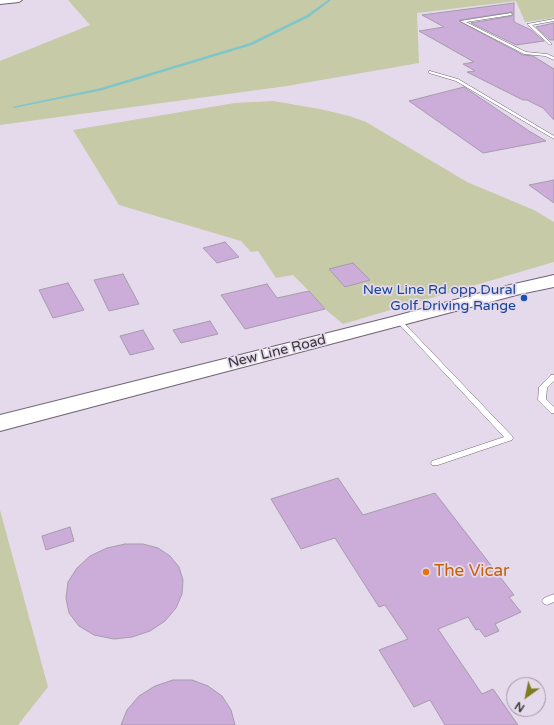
<!DOCTYPE html>
<html>
<head>
<meta charset="utf-8">
<style>
  body { margin:0 }
  #map { position:relative; width:554px; height:725px; overflow:hidden; background:#e5daeb; font-family:"Varela Round",sans-serif }
  canvas { display:block }
  .north { position:absolute; left:506px; top:677px; width:40px; height:40px; box-sizing:border-box; background:#e5daeb; border:1px solid #a098a5; border-radius:50%; rotate:213deg; font-size:11px; font-weight:700; line-height:16px; text-align:center; color:#39343b }
  .north::after { content:''; display:block; margin:auto; width:14px; height:18px; background:#807c22; clip-path:polygon(50% 0,100% 100%,50% 72%,0 100%) }
</style>
</head>
<body>
<div id="map">
<canvas width="554" height="725"></canvas>
<div class="north">N</div>
</div>
<script>
const ctx = document.querySelector('canvas').getContext('2d');
ctx.lineJoin = 'round';
function fillPath(path, color) { ctx.fillStyle = color; ctx.fill(path, 'evenodd'); }
const poly = rows => new Path2D(rows.map(r => 'M' + r).join(''));
function strokePath(path, color, width, dash) { ctx.strokeStyle = color; ctx.lineWidth = width; ctx.lineCap = dash ? 'butt' : 'round'; ctx.setLineDash(dash || []); ctx.stroke(path); }
function drawText(font, color, halo, rows, align = 'center') {
  ctx.font = font + ' "Varela Round",sans-serif'; ctx.lineWidth = 3.5; ctx.setLineDash([]); ctx.textBaseline = 'middle'; ctx.strokeStyle = halo; ctx.fillStyle = color; for (const [text, x, y, turn = 0] of rows) {
    ctx.save(); ctx.translate(x, y); ctx.rotate((+turn || 0) * Math.PI / 180); ctx.textAlign = isNaN(turn) ? turn : align; if (halo) ctx.strokeText(text, 0, 0); ctx.fillText(text, 0, 0); ctx.restore();
  }
}
const green = poly([
  [68,0,554,0,554,18,525,22,516,1,417,13,419,63,287,86,0,125,0,61,90,25],
  [273,101,320,109,349,116,366,122,467,182,534,210,554,222,554,262,343,324,325,309,309,291,293,275,276,278,258,251,251,252,241,241,119,205,73,130,235,103],
  [0,510,48,687,18,725,0,725]
]);
const stream = poly([
  [328,0,331,0,309,17,252,45,103,90,14,108,12,107,101,88,250,43,307,15,328,0]
]);
const building = poly([
  [514,3,514,22,531,30,544,41,516,45,471,23,512,16,513,14,512,12,460,20,459,21,523,55,533,56,554,69,554,120,543,108,527,100,523,100,467,72,475,71,463,64,474,62,419,31,444,27,422,15,514,3],
  [554,23,554,40,550,40,536,27,554,23],
  [464,87,529,131,546,141,483,153,409,101,464,87],
  [554,180,554,203,529,185,554,180],
  [225,242,239,257,217,263,203,248,225,242],
  [353,263,370,280,345,287,329,269,353,263],
  [123,274,139,304,109,311,94,280,123,274],
  [68,283,84,310,53,318,39,290,68,283],
  [267,284,277,298,309,291,325,309,245,329,221,295,267,284],
  [210,321,218,334,181,343,173,330,210,321],
  [143,330,154,349,130,355,120,336,143,330],
  [338,478,363,515,435,493,514,595,509,597,521,612,495,624,499,631,485,637,479,629,476,630,468,617,438,629,482,694,493,689,518,725,445,725,430,700,414,707,379,650,408,639,385,605,379,607,335,538,301,549,271,499,338,478],
  [70,527,74,541,46,550,42,536,70,527],
  [125,544,143,544,158,548,170,556,179,567,183,580,182,594,176,608,165,621,150,631,132,637,114,639,94,635,79,626,69,613,66,598,68,582,77,568,90,556,107,548,125,544],
  [173,680,192,680,208,686,222,696,231,710,235,725,121,725,127,710,139,696,155,686,173,680]
]);
const service = poly([
  [511,13,512,15,466,22,526,52,547,54,554,57,554,60,545,56,524,54,460,21,511,13],
  [554,19,554,21,532,25,551,43,552,44,550,45,527,24,554,19],
  [430,71,458,79,554,136,554,139,456,81,429,73,429,71,430,71],
  [399,319,401,320,512,436,513,438,512,440,438,465,432,465,431,463,432,461,504,437,397,322,396,321,397,320,399,319],
  [551,375,554,375,554,381,547,388,546,399,554,407,554,413,551,413,538,400,539,387,551,375],
  [554,594,554,602,547,605,544,604,542,601,544,598,554,594]
]);
const minor = poly([
  [0,0,22,0,19,2,0,4,0,0]
]);
const primary = poly([
  [554,275,554,287,520,294,0,431,0,415,392,317,510,285,554,275]
]);
const markers = [
  [524,298,4,"#1a4fb4"],
  [426,572,4,"#e8710a"]
];
const transitNames = [
  ["New Line Rd opp Dural",516,290],
  ["Golf Driving Range",516,306]
];
const streetNames = [
  ["New Line Road",277,352,-14]
];
const nearFoodnames = [
  ["The Vicar",434,572]
];
fillPath(green, '#c6caa7');
fillPath(stream, '#7fc6ca');
fillPath(building, '#ccadda');
strokePath(building, '#a59bab', 1);
strokePath(service, '#6d6371', 1);
strokePath(minor, '#6d6371', 2);
strokePath(primary, '#6d6371', 2);
fillPath(service, '#fff');
fillPath(minor, '#fff');
fillPath(primary, '#fff');
for (const [x, y, r, color] of markers) { const dot = new Path2D(); dot.arc(x, y, r, 0, 2 * Math.PI); ctx.fillStyle = color; ctx.fill(dot); strokePath(dot, '#e5daeb', 1.5); }
drawText('14px', '#164399', '#e5daeb', transitNames, 'right');
drawText('14px', '#39343b', '#e5daeb', streetNames);
drawText('17px', '#c56008', '#e5daeb', nearFoodnames, 'left');
</script>
</body>
</html>
